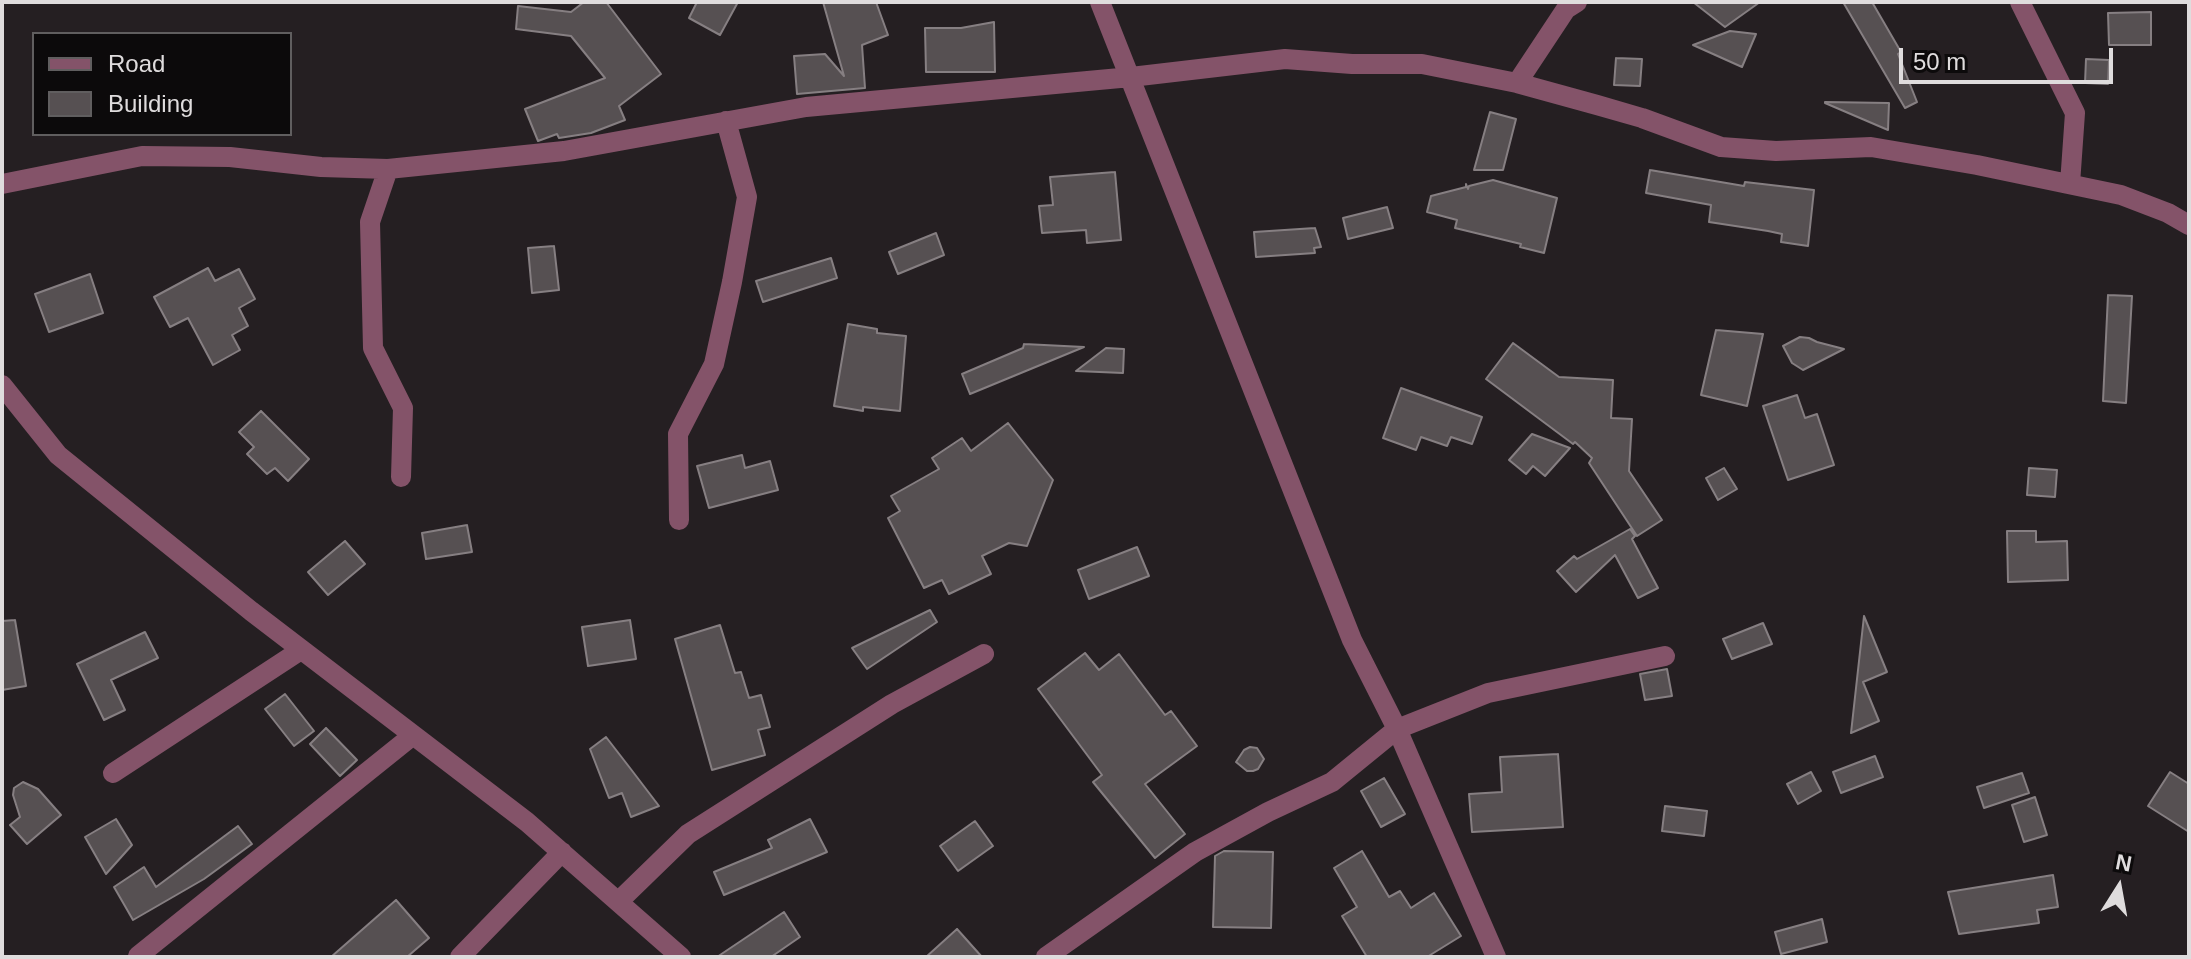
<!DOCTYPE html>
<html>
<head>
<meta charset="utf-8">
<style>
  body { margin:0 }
  #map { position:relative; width:2191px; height:959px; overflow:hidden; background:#251f22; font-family:Arial,sans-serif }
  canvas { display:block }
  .frame { position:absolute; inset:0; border:4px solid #dfdcdd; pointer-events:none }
  .legend { position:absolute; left:32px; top:32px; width:260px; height:104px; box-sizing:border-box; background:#0c0a0b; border:2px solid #605e5f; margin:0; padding:10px 14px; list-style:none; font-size:24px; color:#dfdcdd }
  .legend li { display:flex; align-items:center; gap:16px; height:40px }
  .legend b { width:40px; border:2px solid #605e5f }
  .north { position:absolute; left:2079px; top:847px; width:80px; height:80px; -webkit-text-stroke:6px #0c0a0b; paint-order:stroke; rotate:11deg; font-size:22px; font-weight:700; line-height:32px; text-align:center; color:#dfdcdd }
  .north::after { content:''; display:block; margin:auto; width:28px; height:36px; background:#dfdcdd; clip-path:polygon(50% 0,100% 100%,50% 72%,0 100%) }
  .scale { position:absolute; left:1899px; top:48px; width:214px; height:36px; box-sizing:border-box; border:4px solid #dfdcdd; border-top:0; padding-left:10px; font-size:24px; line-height:28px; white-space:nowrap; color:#dfdcdd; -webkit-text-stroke:6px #0c0a0b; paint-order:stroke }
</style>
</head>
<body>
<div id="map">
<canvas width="2191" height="959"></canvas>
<div class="frame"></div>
<ul class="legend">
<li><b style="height:10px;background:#845369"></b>Road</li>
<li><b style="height:22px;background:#565052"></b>Building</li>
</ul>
<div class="north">N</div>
<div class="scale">50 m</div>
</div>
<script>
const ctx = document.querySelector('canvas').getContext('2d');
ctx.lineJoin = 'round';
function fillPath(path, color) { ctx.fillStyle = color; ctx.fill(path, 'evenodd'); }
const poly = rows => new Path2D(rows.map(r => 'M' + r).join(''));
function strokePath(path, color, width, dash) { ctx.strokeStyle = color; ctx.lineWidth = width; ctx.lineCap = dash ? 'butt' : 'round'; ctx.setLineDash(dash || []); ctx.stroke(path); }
const building = poly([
  [584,2,606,2,661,74,619,106,625,120,591,133,559,138,557,134,538,141,525,109,605,78,571,36,516,29,518,6,571,12,584,2],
  [697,2,738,2,720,35,689,18,697,2],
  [823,2,876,2,888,35,862,45,865,88,797,94,794,56,825,54,844,76,823,2],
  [1693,2,1760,2,1725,27,1693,2],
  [1843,2,1872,2,1901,52,1898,54,1917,102,1905,108,1843,2],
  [2151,12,2151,45,2109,45,2108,13,2151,12],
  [994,22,995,72,926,72,925,28,961,28,994,22],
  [1730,31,1756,34,1742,67,1693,45,1730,31],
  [1616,58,1642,59,1640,86,1614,85,1616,58],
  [2086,59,2109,60,2108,84,2085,83,2086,59],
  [1825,102,1889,103,1888,130,1825,103,1825,102],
  [1490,112,1516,119,1503,170,1474,170,1490,112],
  [1650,170,1744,186,1745,182,1814,190,1808,246,1781,242,1782,234,1768,231,1709,222,1711,205,1646,193,1650,170],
  [1115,172,1121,240,1087,243,1086,230,1042,233,1039,206,1053,205,1050,177,1115,172],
  [1493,180,1557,198,1544,253,1520,247,1521,244,1455,228,1457,220,1427,212,1431,196,1466,187,1466,184,1468,189,1469,186,1493,180],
  [1387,207,1393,228,1348,239,1343,218,1387,207],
  [1315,228,1321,247,1314,248,1315,253,1256,257,1254,232,1315,228],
  [936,233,944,255,898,274,889,252,936,233],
  [554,246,559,290,532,293,528,248,554,246],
  [831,258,837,278,763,302,756,281,831,258],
  [208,268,215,281,239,269,255,299,239,308,248,326,232,335,240,350,213,365,188,318,170,327,154,297,208,268],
  [90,274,103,313,49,332,35,294,90,274],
  [2108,295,2132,296,2126,403,2103,401,2108,295],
  [848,324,877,329,877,333,906,336,900,411,863,407,863,411,834,406,848,324],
  [1716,330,1763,334,1747,406,1701,395,1716,330],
  [1800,337,1809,338,1817,342,1844,349,1803,370,1792,363,1783,346,1800,337],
  [1513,343,1559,377,1613,380,1611,418,1632,419,1629,471,1662,520,1637,536,1589,463,1592,458,1575,442,1573,444,1486,379,1513,343],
  [1024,344,1084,347,970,394,962,374,1023,348,1024,344],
  [1106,348,1124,349,1123,373,1076,371,1106,348],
  [1401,388,1482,417,1472,444,1451,437,1447,446,1421,437,1416,450,1383,438,1401,388],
  [1797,395,1805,418,1817,414,1834,465,1788,480,1763,406,1797,395],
  [261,411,309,459,288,481,275,468,267,474,247,454,254,447,239,432,261,411],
  [1008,423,1053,480,1027,546,1009,543,982,556,991,574,949,594,942,580,924,588,888,518,900,511,891,496,939,469,932,458,962,438,971,451,1008,423],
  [1532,434,1570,448,1545,476,1533,466,1526,474,1509,460,1532,434],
  [742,455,745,468,770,461,778,490,709,508,697,466,742,455],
  [1724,468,1737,489,1718,500,1706,478,1724,468],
  [2029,468,2057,470,2055,497,2027,495,2029,468],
  [467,525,472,552,426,559,422,533,467,525],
  [1630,529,1635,536,1632,539,1658,588,1638,598,1615,555,1576,592,1557,571,1574,556,1577,559,1630,529],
  [2007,531,2036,531,2036,542,2067,541,2068,580,2008,582,2007,531],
  [345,541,365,564,328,595,308,572,345,541],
  [1137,547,1149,576,1089,599,1078,570,1137,547],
  [930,610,937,622,867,669,852,648,930,610],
  [1864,616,1887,672,1863,682,1879,721,1851,733,1864,616],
  [15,620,26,686,2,690,2,621,15,620],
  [630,620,636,659,588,666,582,627,630,620],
  [1763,623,1772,644,1732,659,1723,639,1763,623],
  [720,625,735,673,741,672,749,698,761,695,770,727,758,730,765,755,712,770,675,639,720,625],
  [145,632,158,658,111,680,125,710,104,720,77,664,145,632],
  [1085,653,1099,670,1119,654,1165,715,1171,711,1197,746,1145,784,1185,834,1155,858,1093,782,1102,775,1038,689,1085,653],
  [1667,669,1672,696,1645,700,1640,674,1667,669],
  [285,694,314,731,294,746,265,709,285,694],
  [326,728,357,760,340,776,310,744,326,728],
  [606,737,630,768,659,806,631,817,622,793,609,798,590,749,606,737],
  [1250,747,1257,748,1264,759,1258,769,1253,771,1247,771,1236,762,1244,750,1250,747],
  [1558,754,1563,827,1472,832,1469,794,1502,792,1500,757,1558,754],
  [1875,756,1883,777,1841,793,1833,772,1875,756],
  [1811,772,1821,791,1798,804,1787,784,1811,772],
  [2170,772,2189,784,2189,832,2148,806,2170,772],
  [2022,773,2029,793,1984,808,1977,787,2022,773],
  [1384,778,1405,814,1381,827,1361,791,1384,778],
  [23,782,38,789,61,815,27,844,10,825,20,817,13,795,14,788,23,782],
  [2035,797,2047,835,2024,842,2012,805,2035,797],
  [1665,806,1707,811,1704,836,1662,831,1665,806],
  [116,819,132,845,106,874,85,837,116,819],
  [810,819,827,852,724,895,714,872,772,848,768,840,810,819],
  [975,821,993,846,958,871,940,846,975,821],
  [238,826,252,844,204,879,133,920,114,887,144,867,156,887,238,826],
  [1224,851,1273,852,1271,928,1213,927,1215,856,1224,851],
  [1362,851,1389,897,1400,891,1411,908,1434,893,1461,936,1427,957,1367,957,1342,916,1357,907,1334,868,1362,851],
  [2053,875,2058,907,2037,910,2039,923,1959,934,1948,892,2053,875],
  [396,900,429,938,407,957,331,957,396,900],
  [784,912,800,937,771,957,717,957,784,912],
  [1822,919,1827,942,1781,954,1775,932,1822,919],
  [957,929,982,957,926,957,957,929]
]);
const minor = poly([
  [1100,2,1352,640,1397,729,1496,957],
  [2020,2,2075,113,2070,184],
  [1517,83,1566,9,1577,2],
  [388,169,370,222,373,348,403,408,401,477],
  [2,184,142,156,230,157,321,167,388,169,564,151,806,107,1131,77,1285,59,1352,64,1422,64,1517,83,1597,105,1642,118,1721,147,1776,151,1871,147,1977,165,2121,195,2168,213,2189,225],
  [2,385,58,455,251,611,527,822,681,957],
  [679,520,678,434,714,364,732,282,747,197,726,121],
  [113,773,301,650],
  [619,901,688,834,892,704,984,654],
  [138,956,412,736],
  [460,957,562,852],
  [1046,957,1195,852,1268,812,1332,782,1397,729,1488,693,1665,656]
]);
fillPath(building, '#565052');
strokePath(building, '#867f82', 2);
strokePath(minor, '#845369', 20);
</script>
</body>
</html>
